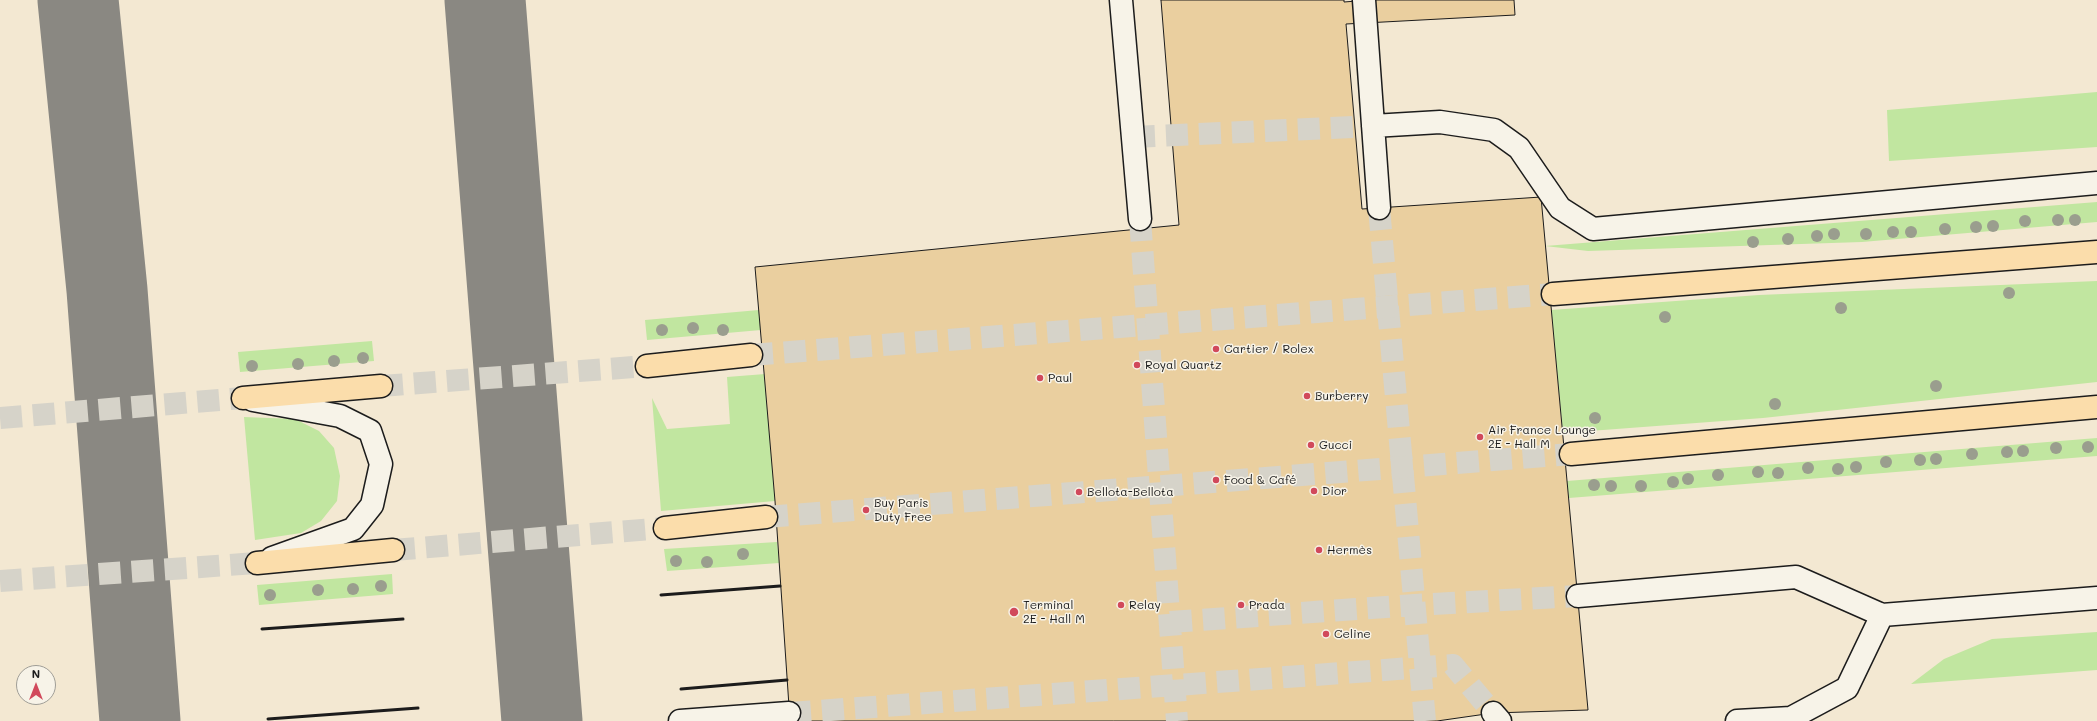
<!DOCTYPE html>
<html>
<head>
<meta charset="utf-8">
<style>
  body { margin:0 }
  #map { position:relative; width:2097px; height:721px; overflow:hidden; background:#f7f3e8; font-family:Mali,sans-serif }
  canvas { display:block }
  .north { position:absolute; left:16px; top:665px; width:40px; height:40px; box-sizing:border-box; background:#f7f3e8; border:1px solid #9f9d96; border-radius:50%; rotate:0deg; font-size:11px; font-weight:700; line-height:16px; text-align:center; color:#1c1c1c }
  .north::after { content:''; display:block; margin:auto; width:14px; height:18px; background:#d1495b; clip-path:polygon(50% 0,100% 100%,50% 72%,0 100%) }
</style>
</head>
<body>
<div id="map">
<canvas width="2097" height="721"></canvas>
<div class="north">N</div>
</div>
<script>
const ctx = document.querySelector('canvas').getContext('2d');
ctx.lineJoin = 'round';
function fillPath(path, color) { ctx.fillStyle = color; ctx.fill(path, 'evenodd'); }
const poly = rows => new Path2D(rows.map(r => 'M' + r).join(''));
function strokePath(path, color, width, dash) { ctx.strokeStyle = color; ctx.lineWidth = width; ctx.lineCap = dash ? 'butt' : 'round'; ctx.setLineDash(dash || []); ctx.stroke(path); }
function drawText(font, color, halo, rows, align = 'center') {
  ctx.font = font + ' Mali,sans-serif'; ctx.lineWidth = 3; ctx.setLineDash([]); ctx.textBaseline = 'middle'; ctx.strokeStyle = halo; ctx.fillStyle = color; for (const [text, x, y, turn = 0] of rows) {
    ctx.save(); ctx.translate(x, y); ctx.rotate((+turn || 0) * Math.PI / 180); ctx.textAlign = isNaN(turn) ? turn : align; if (halo) ctx.strokeText(text, 0, 0); ctx.fillText(text, 0, 0); ctx.restore();
  }
}
const built = poly([
  [0,0,2097,0,2097,721,0,721],
  [24,673,48,673,48,697,24,697]
]);
const green = poly([
  [2097,92,2097,147,1889,161,1887,110],
  [2097,202,2097,222,1862,242,1588,251,1545,246],
  [2097,281,2097,382,1763,418,1563,433,1551,310,1759,295],
  [759,310,761,330,647,340,645,320],
  [372,341,374,361,240,372,238,352],
  [765,374,775,501,661,511,652,398,667,429,730,424,727,377],
  [244,417,295,419,319,431,334,448,340,476,337,501,321,521,301,533,255,540],
  [2097,438,2097,456,1569,498,1567,481],
  [777,542,779,563,667,571,664,549],
  [392,574,393,594,259,605,257,585],
  [2097,632,2097,670,1911,684,1944,659,1992,639]
]);
const taxiway = poly([
  [78,0,107,290,140,721],
  [485,0,542,721]
]);
const building = poly([
  [1161,0,1344,0,1344,2,1369,0,1514,0,1515,15,1346,24,1362,209,1541,197,1588,710,1493,713,1437,721,790,721,775,501,755,267,1179,225,1161,0]
]);
const minorTunnel = poly([
  [1133,137,1373,126],
  [1379,208,1425,721],
  [1140,219,1177,721],
  [1170,622,1415,605,1578,596],
  [789,713,1453,665,1493,713]
]);
const majorTunnel = poly([
  [751,355,1553,294],
  [381,386,647,366],
  [0,418,243,398],
  [766,517,1571,454],
  [393,550,665,528],
  [0,581,257,563]
]);
const minor = poly([
  [1121,0,1140,219],
  [1364,0,1379,208],
  [1373,126,1440,122,1494,130,1519,148,1560,208,1593,229,2097,183],
  [253,400,340,416,370,431,381,464,372,505,353,529,272,558],
  [1578,596,1796,577,1882,615,2097,598],
  [1493,713,1500,721],
  [680,721,789,713],
  [1737,721,1791,718,1847,688,1882,615]
]);
const major = poly([
  [1553,294,2097,252],
  [647,366,751,355],
  [243,398,381,386],
  [1571,454,2097,407],
  [665,528,766,517],
  [257,563,393,550]
]);
const rail = poly([
  [661,595,780,586],
  [262,629,403,619],
  [681,689,787,680],
  [268,719,418,708]
]);
const trees = [
  [2058,220],
  [2075,220],
  [2025,221],
  [1993,226],
  [1976,227],
  [1945,229],
  [1893,232],
  [1911,232],
  [1834,234],
  [1866,234],
  [1817,236],
  [1788,239],
  [1753,242],
  [2009,293],
  [1841,308],
  [1665,317],
  [693,328],
  [662,330],
  [723,330],
  [363,358],
  [334,361],
  [298,364],
  [252,366],
  [1936,386],
  [1775,404],
  [1595,418],
  [2088,447],
  [2056,448],
  [2023,451],
  [2007,452],
  [1972,454],
  [1936,459],
  [1920,460],
  [1886,462],
  [1856,467],
  [1808,468],
  [1838,469],
  [1758,472],
  [1778,473],
  [1718,475],
  [1688,479],
  [1673,482],
  [1594,485],
  [1611,486],
  [1641,486],
  [743,554],
  [676,561],
  [707,562],
  [381,586],
  [353,589],
  [318,590],
  [270,595]
];
const markers = [
  [1216,349,4,"#d1495b"],
  [1137,365,4,"#d1495b"],
  [1040,378,4,"#d1495b"],
  [1307,396,4,"#d1495b"],
  [1480,437,4,"#d1495b"],
  [1311,445,4,"#d1495b"],
  [1216,480,4,"#d1495b"],
  [1314,491,4,"#d1495b"],
  [1079,492,4,"#d1495b"],
  [866,510,4,"#d1495b"],
  [1319,550,4,"#d1495b"],
  [1121,605,4,"#d1495b"],
  [1241,605,4,"#d1495b"],
  [1014,612,5,"#d1495b"],
  [1326,634,4,"#d1495b"]
];
const poiNames = [
  ["Cartier / Rolex",1224,349],
  ["Royal Quartz",1145,365],
  ["Paul",1048,378],
  ["Burberry",1315,396],
  ["Air France Lounge",1488,430],
  ["2E - Hall M",1488,444],
  ["Gucci",1319,445],
  ["Food & Café",1224,480],
  ["Dior",1322,491],
  ["Bellota-Bellota",1087,492],
  ["Buy Paris",874,503],
  ["Duty Free",874,517],
  ["Hermès",1327,550],
  ["Terminal",1023,605],
  ["2E - Hall M",1023,619],
  ["Relay",1129,605],
  ["Prada",1249,605],
  ["Celine",1334,634]
];
fillPath(built, '#f3e8d2');
fillPath(green, '#c1e6a0');
strokePath(taxiway, '#8a8882', 81);
fillPath(building, '#eacf9f');
strokePath(building, '#1c1c1c', 1);
strokePath(minorTunnel, '#d6d3c9', 22, [22, 11]);
strokePath(majorTunnel, '#d6d3c9', 22, [22, 11]);
strokePath(minor, '#1c1c1c', 25);
strokePath(major, '#1c1c1c', 25);
strokePath(minor, '#f7f3e8', 22);
strokePath(major, '#fbddab', 22);
strokePath(rail, '#1c1c1c', 3);
ctx.fillStyle = '#9a9e8e';
for (const [x, y] of trees) { ctx.beginPath(); ctx.arc(x, y, 6, 0, 2 * Math.PI); ctx.fill(); }
for (const [x, y, r, color] of markers) { const dot = new Path2D(); dot.arc(x, y, r, 0, 2 * Math.PI); ctx.fillStyle = color; ctx.fill(dot); strokePath(dot, '#f7f3e8', 1.5); }
drawText('12px', '#1c1c1c', '#f7f3e8', poiNames, 'left');
</script>
</body>
</html>
